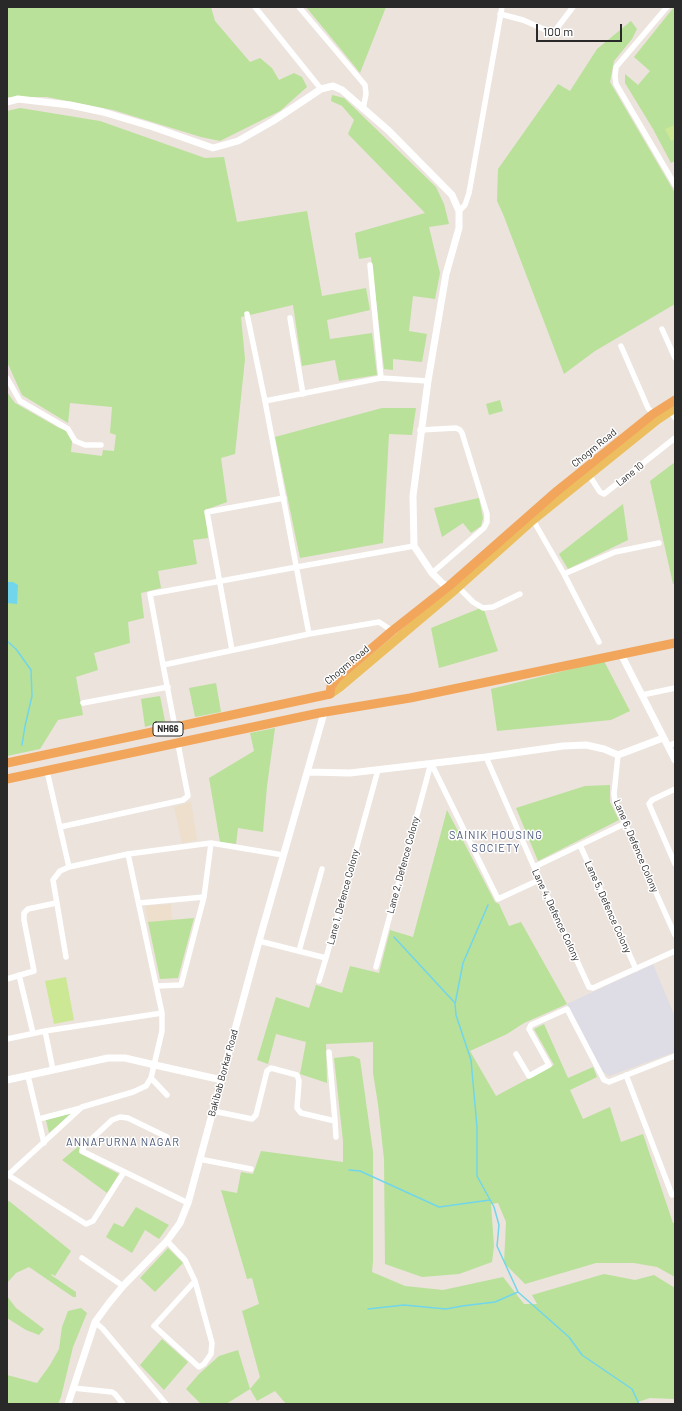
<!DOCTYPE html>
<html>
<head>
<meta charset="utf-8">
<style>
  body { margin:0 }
  #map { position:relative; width:682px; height:1411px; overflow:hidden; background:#ebe3dc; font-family:Barlow,sans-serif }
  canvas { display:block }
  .frame { position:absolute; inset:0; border:8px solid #292929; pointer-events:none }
  .scale { position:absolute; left:536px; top:24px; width:86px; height:18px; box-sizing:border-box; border:2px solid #292929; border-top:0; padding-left:5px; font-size:12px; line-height:14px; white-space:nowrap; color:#292929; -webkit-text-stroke:3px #fff; paint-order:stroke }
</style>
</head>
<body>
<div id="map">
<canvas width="682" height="1411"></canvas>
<div class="frame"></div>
<div class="scale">100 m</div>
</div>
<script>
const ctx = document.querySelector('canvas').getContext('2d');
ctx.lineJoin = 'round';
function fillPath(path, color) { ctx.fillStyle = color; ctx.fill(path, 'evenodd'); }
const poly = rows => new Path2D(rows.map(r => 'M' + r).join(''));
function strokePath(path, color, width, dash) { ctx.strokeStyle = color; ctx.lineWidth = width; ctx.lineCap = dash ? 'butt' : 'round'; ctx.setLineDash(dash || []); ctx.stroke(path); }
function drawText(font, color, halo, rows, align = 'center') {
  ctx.font = font + ' Barlow,sans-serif'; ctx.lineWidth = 3; ctx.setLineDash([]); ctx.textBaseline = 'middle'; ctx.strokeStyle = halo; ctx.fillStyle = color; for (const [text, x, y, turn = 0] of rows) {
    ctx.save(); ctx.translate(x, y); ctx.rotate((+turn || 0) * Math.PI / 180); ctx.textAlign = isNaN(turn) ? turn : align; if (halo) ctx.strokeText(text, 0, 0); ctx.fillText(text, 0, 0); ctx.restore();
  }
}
const industrial = poly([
  [653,964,675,1017,675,1052,609,1076,602,1071,567,1004]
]);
const education = poly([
  [191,802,197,840,182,843,174,807],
  [171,904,172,920,148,922,145,906]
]);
const green = poly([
  [7,7,211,7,215,21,250,62,260,58,272,68,279,80,294,73,302,77,307,87,280,111,220,141,201,137,113,110,47,97,7,97],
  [306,7,386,7,360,73,339,47],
  [674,7,675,7,675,161,671,163,653,129,625,83,625,74,638,85,650,71,634,57],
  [631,21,637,29,632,39,614,61,610,82,675,193,675,304,595,351,564,374,503,214,497,201,498,169,558,84,570,91,597,49],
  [332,95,344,98,436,187,444,204,449,224,429,227,440,273,435,299,413,296,409,331,427,334,422,362,393,359,393,370,384,369,371,257,359,259,355,233,425,213,348,134,354,120,342,106,331,101],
  [20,108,100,121,205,158,224,157,237,222,307,211,322,296,366,288,370,310,327,320,330,339,372,333,377,375,339,381,335,360,302,366,293,305,241,317,245,359,235,454,221,458,227,502,205,510,208,538,193,540,197,564,158,571,161,588,141,593,144,618,128,622,130,643,94,653,98,670,76,677,83,715,58,720,40,749,7,756,7,392,15,403,59,428,73,432,71,452,102,456,103,450,114,451,116,435,110,433,112,407,70,403,68,423,22,395,7,362,7,111],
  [500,400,503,411,489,415,486,404],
  [382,408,416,408,412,435,389,434,383,543,300,558,275,437],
  [675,462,675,583,673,584,650,481],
  [479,498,483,518,481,526,471,533,463,523,442,537,434,508],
  [623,504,628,540,568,569,559,554],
  [483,607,498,651,439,668,431,628],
  [604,661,630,711,611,720,497,731,491,689],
  [216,683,221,712,195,717,189,688],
  [160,696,165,721,145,727,141,699],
  [275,728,267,786,263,832,238,828,236,844,220,842,209,778,254,751,250,733],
  [610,785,610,802,619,820,538,861,516,808,585,786],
  [447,810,495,902,499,904,509,926,521,922,567,1004,524,1023,507,1034,470,1051,496,1096,554,1065,534,1029,544,1024,568,1078,593,1067,597,1077,570,1090,583,1119,610,1107,621,1142,643,1134,673,1223,675,1223,675,1277,657,1267,634,1263,596,1263,525,1284,504,1263,506,1222,498,1203,491,1204,494,1246,492,1262,459,1274,422,1277,385,1264,384,1159,378,1104,373,1073,373,1042,326,1044,327,1083,300,1074,306,1042,276,1034,268,1064,257,1060,276,997,309,1008,316,985,342,993,350,966,379,973,390,930,413,937],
  [194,918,178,978,160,979,148,922],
  [353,1056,360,1059,373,1152,373,1261,372,1272,405,1286,443,1290,503,1277,524,1304,537,1304,532,1295,604,1274,635,1280,654,1275,675,1288,675,1399,650,1398,638,1402,638,1404,286,1404,275,1391,257,1401,250,1389,226,1404,201,1404,186,1389,199,1374,219,1356,238,1350,250,1389,260,1377,242,1311,259,1304,252,1278,247,1279,221,1190,237,1193,241,1172,253,1174,261,1151,343,1162,343,1141,334,1058],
  [72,1113,49,1133,46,1120],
  [80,1145,79,1153,119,1174,107,1193,62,1160],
  [9,1201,71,1251,55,1276,52,1274,51,1275,76,1292,76,1297,73,1297,29,1267,16,1273,8,1282,7,1289,7,1202],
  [136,1207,169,1225,159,1239,145,1230,132,1253,106,1237,114,1223,123,1227],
  [168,1248,183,1263,155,1292,140,1278],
  [7,1296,16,1308,44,1329,39,1335,26,1330,7,1318],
  [81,1308,87,1313,73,1347,61,1397,58,1404,7,1404,7,1375,37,1383,50,1365,59,1349,62,1327,68,1311],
  [162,1339,188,1362,164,1390,140,1365]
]);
const pitch = poly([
  [675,125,675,139,671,141,665,129],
  [66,977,74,1020,54,1024,45,981]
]);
const water = poly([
  [7,582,13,582,18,585,17,604,7,603]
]);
const stream = poly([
  [7,641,16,649,31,670,32,696,25,726,22,745],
  [488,905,463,963,455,1004,456,1015,471,1060,477,1127,477,1176,494,1207,499,1225,497,1246,518,1292,569,1337,582,1355,632,1389,639,1404],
  [394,937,455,1003],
  [349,1170,360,1171,439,1207,490,1200],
  [368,1309,404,1305,446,1309,462,1306,495,1302,518,1292]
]);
const minor = poly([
  [255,7,321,89],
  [299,7,365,85,366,94,363,109],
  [667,7,616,67,615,76,616,84,675,185],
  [500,14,523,20,548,31,554,32,573,7],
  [459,211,465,205,469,193,502,7],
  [370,265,381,378],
  [247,314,265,401,309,634],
  [290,318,303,394],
  [662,329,675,358],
  [621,346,648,408,655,416],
  [7,378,20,401,68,429,75,441,85,445,101,445],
  [265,401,381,378,428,381],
  [670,411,675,418],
  [420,430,456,428,460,430,462,433,487,514,487,522,484,528,432,573],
  [589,475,600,492,604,494,675,438],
  [533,520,564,574,599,642],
  [564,574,615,552,659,543],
  [456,589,461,590,473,602,483,608,493,607,520,594],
  [232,650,207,512,284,498],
  [163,665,150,594,297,567,414,546],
  [642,695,675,688],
  [83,703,168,687],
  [175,727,163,665,309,634,379,622,394,632],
  [668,746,675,743],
  [618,755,614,794,615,801,675,935],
  [486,757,534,867,589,987,593,988,675,951],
  [431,763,498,899,539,880],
  [47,771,69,867],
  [675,789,652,800,649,804,675,864],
  [60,827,183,800,188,796,178,744],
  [580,845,636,969],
  [534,867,624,824],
  [139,903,204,897],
  [259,941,326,958,378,770],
  [299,951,322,869],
  [66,957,53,880,60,871,69,867,128,854,211,843,283,855],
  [376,967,431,763],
  [19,975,33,1033],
  [7,979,34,971,24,920,24,913,28,909,56,903],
  [319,981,326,958],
  [157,986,181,985,204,897,211,843],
  [45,1031,53,1070],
  [7,1039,45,1031,162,1013],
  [516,1054,529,1076,549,1065,529,1029,531,1025,567,1009,604,1080,609,1082,675,1056],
  [626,1075,672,1195,675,1194],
  [28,1076,44,1143],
  [151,1078,167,1095],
  [213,1111,252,1119,256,1115,267,1071,271,1068,297,1075,299,1081,297,1108,301,1113,335,1121,329,1052],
  [39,1119,81,1108],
  [335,1121,336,1137],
  [167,1137,128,1118,120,1117,112,1120,84,1146,82,1151,188,1203],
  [199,1159,251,1169],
  [7,1173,8,1175,86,1224,93,1221,124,1172],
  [7,1176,82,1107,133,1092,146,1086,151,1078,162,1031,162,1013,128,854],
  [167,1241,185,1260,195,1281,212,1343,211,1354,204,1364,199,1367,154,1326,195,1281],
  [82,1258,123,1286],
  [95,1322,103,1329,166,1404],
  [73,1388,112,1392,115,1394,123,1404]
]);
const tertiary = poly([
  [7,102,18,99,70,105,103,112,153,127,213,148,238,141,273,121,321,89,333,86,342,90,389,131,452,195,459,211,459,228,446,274,428,381,413,496,414,546,432,573,443,584,451,587],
  [621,654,675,760],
  [308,772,350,773,486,757,563,746,586,745,604,749,618,755,663,738],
  [7,1080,108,1058,125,1058,155,1065,222,1080],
  [68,1404,95,1322,109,1303,123,1286,167,1241,180,1223,188,1203,259,941,324,713]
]);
const primary = poly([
  [330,694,340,687,456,589,533,520,657,420,675,408]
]);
const trunk = poly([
  [7,763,330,694,331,686,337,678,392,631,449,586,557,491,653,414,675,400],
  [7,779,319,713,410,698,675,643]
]);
const shields = [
  [168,729,30]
];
const shieldNames = [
  ["NH66",168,729]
];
const streetNames = [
  ["Chogm Road",594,448,-39],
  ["Lane 10",630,474,-39],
  ["Chogm Road",347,665,-40],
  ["Lane 6, Defence Colony",636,846,67],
  ["Lane 2, Defence Colony",403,865,-75],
  ["Lane 1, Defence Colony",343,897,-75],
  ["Lane 5, Defence Colony",608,907,66],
  ["Lane 4, Defence Colony",556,915,65],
  ["Bakibab Borkar Road",223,1073,-75]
];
const neighbourhoodNames = [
  ["SAINIK HOUSING",496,835],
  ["SOCIETY",496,848],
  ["ANNAPURNA NAGAR",123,1142]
];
fillPath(industrial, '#dedce4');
fillPath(education, '#eddfcb');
fillPath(green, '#b9e199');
fillPath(pitch, '#cde895');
fillPath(water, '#71d6eb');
strokePath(stream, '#71d6eb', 1.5);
strokePath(minor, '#fff', 5.5);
strokePath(tertiary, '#fff', 7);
strokePath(primary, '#ecbe60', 9);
strokePath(trunk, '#f2a65c', 9);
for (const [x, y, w] of shields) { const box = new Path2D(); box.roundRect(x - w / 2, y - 7, w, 14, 3); ctx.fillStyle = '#fff'; ctx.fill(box); strokePath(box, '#292929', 1); }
drawText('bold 9px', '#292929', null, shieldNames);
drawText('10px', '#292929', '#fff', streetNames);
ctx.letterSpacing = '1px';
drawText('11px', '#4b5879', '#fff', neighbourhoodNames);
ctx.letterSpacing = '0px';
</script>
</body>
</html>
